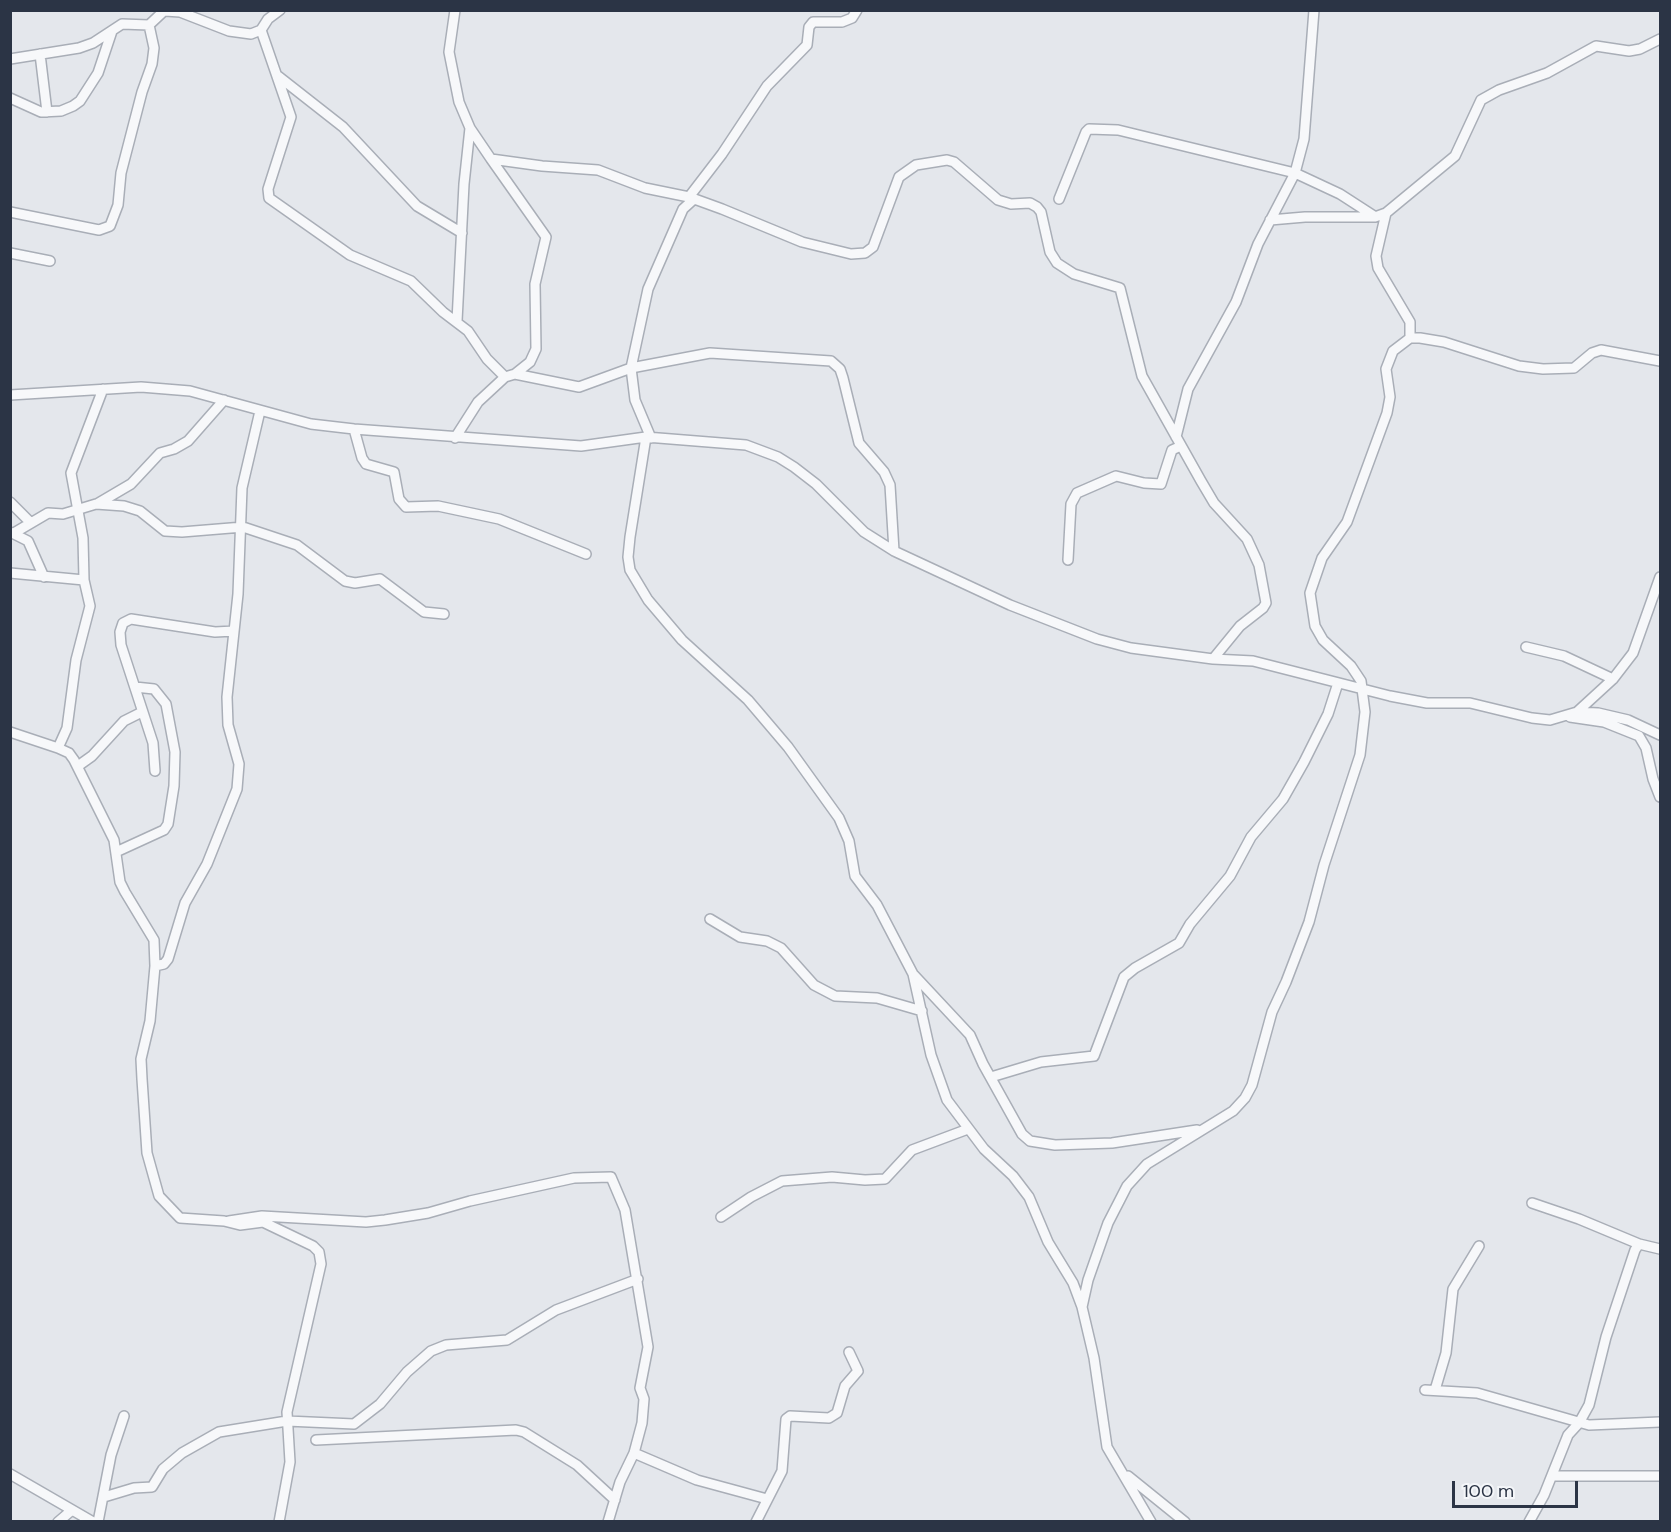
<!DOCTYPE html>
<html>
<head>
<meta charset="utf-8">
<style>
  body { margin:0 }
  #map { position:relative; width:1671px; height:1532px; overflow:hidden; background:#e4e7ec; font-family:"DM Sans",sans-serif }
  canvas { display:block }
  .frame { position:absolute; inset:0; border:12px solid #2b3445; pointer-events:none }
  .scale { position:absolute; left:1452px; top:1481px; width:126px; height:27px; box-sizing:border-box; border:3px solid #2b3445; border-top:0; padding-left:8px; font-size:18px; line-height:21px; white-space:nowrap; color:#2b3445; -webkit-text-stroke:4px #f4f6f9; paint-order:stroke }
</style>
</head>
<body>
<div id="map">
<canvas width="1671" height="1532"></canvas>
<div class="frame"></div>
<div class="scale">100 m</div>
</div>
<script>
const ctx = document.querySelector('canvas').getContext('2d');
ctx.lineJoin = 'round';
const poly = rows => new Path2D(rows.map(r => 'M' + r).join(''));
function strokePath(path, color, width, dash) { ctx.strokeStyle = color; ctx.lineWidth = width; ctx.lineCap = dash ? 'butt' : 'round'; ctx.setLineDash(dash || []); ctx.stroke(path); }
const street = poly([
  [455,10,449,52,459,102,470,128,491,159,542,166,598,170,645,188,689,197,722,209,802,242,851,254,865,253,873,247,899,177,916,165,947,160,954,162,998,200,1011,204,1030,203,1037,207,1041,212,1050,252,1057,263,1074,274,1120,288,1142,376,1201,481,1214,503,1247,539,1259,565,1266,603,1263,608,1240,626,1213,659],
  [165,11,180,12,229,31,251,34,261,30,268,19,280,10],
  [261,30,291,117,268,189,269,198,350,255,411,281,443,312,468,331,487,359,505,377],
  [40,54,47,112],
  [10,59,79,48,93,43,122,24,149,25,165,10],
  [278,76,343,127,417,206,462,233],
  [10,98,41,112,61,111,73,106,80,101,98,73,112,31],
  [491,159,546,237,535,284,536,349,530,362,515,374],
  [689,197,722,154,767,86,807,45,809,27,813,22,842,22,852,18,857,10],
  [1059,199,1086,132,1089,129,1118,130,1295,173,1340,194,1374,216],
  [10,212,99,230,110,226,118,205,121,173,142,92,152,64,154,48,149,25],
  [1386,213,1376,256,1378,268,1410,322,1410,338],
  [1270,220,1305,217,1375,217,1386,213,1455,156,1481,100,1499,90,1547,73,1596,46,1629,51,1640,49,1660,39],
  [10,253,50,261],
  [457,321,464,184,470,128],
  [10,395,141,387,190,391,311,424,354,429,581,446,646,437,746,445,778,457,794,467,816,484,864,532,894,551,1010,605,1097,639,1131,648,1213,659,1253,661,1390,696,1427,703,1470,703,1532,718,1550,720,1577,712,1598,713,1628,720,1660,735],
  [354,429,362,458,366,464,394,472,399,499,406,507,438,506,499,519,586,554],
  [646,437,630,537,628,557,630,570,648,600,682,640,748,700,788,747,839,818,849,841,855,876,877,905,913,974,931,1055,947,1100,984,1149,1013,1176,1029,1197,1048,1242,1073,1283,1082,1307,1094,1358,1107,1447,1151,1522],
  [1176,437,1188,389,1236,302,1258,244,1295,173,1304,139,1314,10],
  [455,438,478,402,505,377,515,374,579,387,631,368,710,353,831,361,840,369,843,378,859,443,884,472,890,485,894,551],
  [651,438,635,400,631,368,648,289,683,209,694,199],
  [10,502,30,522],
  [97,504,131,484,160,453,174,449,188,441,224,400],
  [10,532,28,541,44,577],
  [14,533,48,513,63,514,96,504,124,506,140,511,165,531,182,532,243,527,297,545,345,581,355,583,380,579,424,612,444,614],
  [1068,560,1071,504,1077,493,1116,476,1144,483,1161,484,1172,450,1181,446],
  [10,573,84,580],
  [1526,647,1564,656,1613,679],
  [1577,712,1613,679,1633,653,1660,577],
  [1570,717,1604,722,1639,736,1646,748,1653,779,1660,797],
  [10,732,58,748,69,753,74,760,114,840,120,882,125,892,154,940,155,966,150,1021,141,1059,142,1079,147,1153,159,1196,180,1218,224,1221,240,1225,263,1222,313,1246,319,1252,321,1264,287,1412,290,1462,279,1522],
  [58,748,67,728,76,660,90,606,84,580,83,538,71,473,103,389],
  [78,766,92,756,124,721,142,712],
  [155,771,153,743,121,645,120,632,123,623,131,619,215,632,234,631],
  [116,852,164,830,168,824,174,786,175,752,166,704,154,689,135,687],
  [710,919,740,937,767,941,781,948,814,985,835,996,877,998,922,1011],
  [155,966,164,964,168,959,185,903,207,864,237,789,239,764,228,725,227,697,238,594,242,488,260,411],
  [914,975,970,1035,983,1064,1022,1134,1030,1141,1055,1145,1112,1143,1197,1130],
  [991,1077,1041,1062,1094,1056,1124,977,1135,968,1179,943,1190,924,1230,876,1251,837,1283,799,1304,762,1328,714,1338,683],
  [1532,1203,1579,1219,1639,1244],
  [721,1217,751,1197,782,1181,832,1177,865,1180,885,1179,912,1150,968,1129],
  [229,1221,262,1216,366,1222,385,1220,428,1213,470,1201,574,1178,611,1177,625,1210,648,1347,640,1388,644,1399,642,1423,634,1453,620,1482,608,1522],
  [1082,1307,1088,1280,1108,1223,1127,1186,1147,1164,1233,1111,1245,1098,1252,1085,1272,1012,1286,982,1309,922,1324,865,1360,755,1365,712,1361,681,1351,666,1323,640,1315,626,1310,593,1322,558,1347,522,1387,413,1390,397,1386,369,1393,351,1410,338,1420,338,1444,342,1519,366,1543,369,1574,368,1592,353,1601,350,1660,361],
  [1425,1390,1477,1393,1589,1425,1660,1422],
  [1435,1390,1446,1353,1453,1289,1479,1246],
  [316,1440,516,1430,524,1432,577,1465,615,1500],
  [634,1453,697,1480,767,1499],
  [10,1474,93,1522],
  [1128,1476,1185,1522],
  [1552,1476,1660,1476],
  [104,1497,134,1488,152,1487,163,1469,182,1453,219,1432,287,1421,354,1424,380,1404,407,1372,431,1351,446,1345,507,1340,556,1310,638,1279],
  [58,1522,72,1510],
  [98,1522,111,1455,124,1416],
  [756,1522,782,1471,786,1419,790,1416,829,1418,837,1413,845,1386,858,1371,849,1352],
  [1529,1522,1544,1495,1568,1435,1579,1423,1589,1405,1606,1337,1635,1250,1639,1244,1660,1249]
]);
strokePath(street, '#a9aeb7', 12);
strokePath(street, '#f7f8fa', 9);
</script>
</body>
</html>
